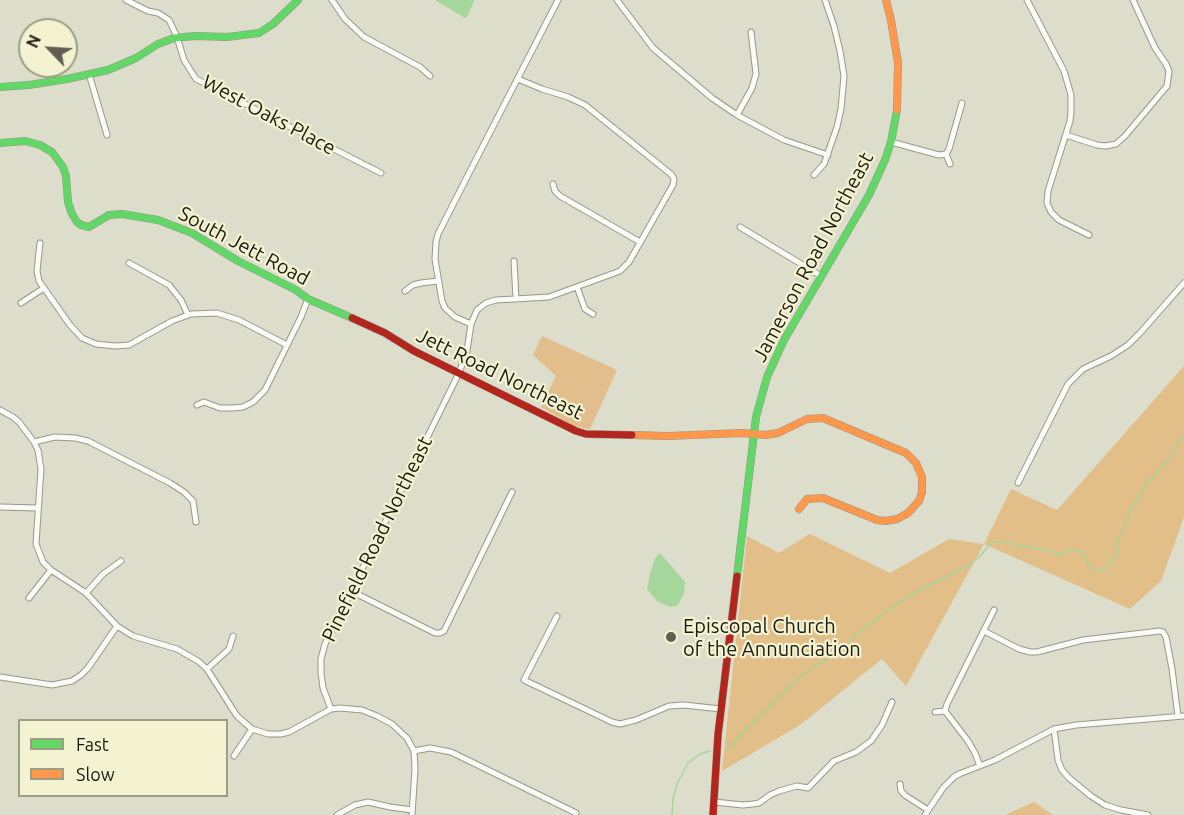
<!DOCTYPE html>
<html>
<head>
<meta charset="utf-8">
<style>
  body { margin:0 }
  #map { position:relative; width:1184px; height:815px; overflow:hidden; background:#ddc; font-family:Ubuntu,sans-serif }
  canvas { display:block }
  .legend { position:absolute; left:18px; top:719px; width:210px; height:78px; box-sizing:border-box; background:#f3f2d1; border:2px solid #9d9c84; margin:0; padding:8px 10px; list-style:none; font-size:18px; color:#1c1b10 }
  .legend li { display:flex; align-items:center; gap:12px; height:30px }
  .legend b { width:30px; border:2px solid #9d9c84 }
  .north { position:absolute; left:18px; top:18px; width:60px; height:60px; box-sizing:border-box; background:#f3f2d1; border:2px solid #9d9c84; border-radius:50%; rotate:295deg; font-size:16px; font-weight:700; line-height:24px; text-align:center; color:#1c1b10 }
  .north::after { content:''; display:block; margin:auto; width:21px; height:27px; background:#605f52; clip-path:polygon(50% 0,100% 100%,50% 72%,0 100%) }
</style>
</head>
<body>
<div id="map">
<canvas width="1184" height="815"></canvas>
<ul class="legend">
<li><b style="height:8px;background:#63d668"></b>Fast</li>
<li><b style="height:8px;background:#ff974d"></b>Slow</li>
</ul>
<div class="north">N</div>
</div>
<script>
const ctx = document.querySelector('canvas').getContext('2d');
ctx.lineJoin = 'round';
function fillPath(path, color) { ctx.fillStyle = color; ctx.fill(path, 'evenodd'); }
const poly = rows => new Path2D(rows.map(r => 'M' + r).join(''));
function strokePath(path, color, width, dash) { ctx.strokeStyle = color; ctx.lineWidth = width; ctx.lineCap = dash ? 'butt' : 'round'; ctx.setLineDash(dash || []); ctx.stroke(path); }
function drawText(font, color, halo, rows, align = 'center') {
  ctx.font = font + ' Ubuntu,sans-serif'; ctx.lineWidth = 4.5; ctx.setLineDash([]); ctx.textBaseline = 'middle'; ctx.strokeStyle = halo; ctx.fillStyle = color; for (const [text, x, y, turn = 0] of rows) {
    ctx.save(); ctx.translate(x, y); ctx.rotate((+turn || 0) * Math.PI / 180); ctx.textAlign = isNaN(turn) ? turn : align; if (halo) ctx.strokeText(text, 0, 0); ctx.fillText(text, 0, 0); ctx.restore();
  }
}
const green = poly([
  [542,336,617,370,590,429,574,426,541,407,556,376,533,355]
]);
const forest = poly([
  [1184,366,1184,517,1161,581,1130,609,984,544,906,686,882,659,800,725,722,771,747,536,779,553,810,534,890,573,949,539,984,544,1011,489,1057,510],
  [1034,802,1053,815,1005,815]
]);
const water = poly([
  [435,0,474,0,474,1,467,17,465,18],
  [659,554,661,554,685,582,684,594,677,606,670,607,657,601,647,589,650,574,655,558]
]);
const stream = poly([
  [726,750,792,684,813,667,834,655,846,645,857,633,908,596,966,567,979,557,992,542,1003,542,1054,552,1060,555,1067,551,1075,550,1083,552,1089,566,1095,570,1102,571,1108,566,1116,555,1116,546,1131,510,1147,483,1170,458,1177,444,1184,435],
  [672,815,673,799,677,784,688,763,700,754,710,751]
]);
const street = poly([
  [126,0,148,11,158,13,169,20,177,37,184,60,196,79,381,173],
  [332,0,345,19,364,37,420,67,430,76],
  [617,0,653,48,712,98,737,115,784,140,828,155],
  [1027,0,1064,71,1071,95,1071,112,1070,121,1048,191,1047,203,1051,212,1059,220,1089,235],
  [89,74,107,135],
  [737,115,752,88,756,74,751,32],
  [1066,135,1097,145,1105,146,1116,144,1125,136,1167,86,1169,71,1166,64,1155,48,1133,0],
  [891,142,939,155,946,154,949,149,962,103],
  [946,154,950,164],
  [814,175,824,164,837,127,841,109,844,76,840,51,834,26,825,0],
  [553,184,555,191,560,196,640,242],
  [740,227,821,276],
  [40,243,37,271,39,281,70,325,82,338,96,344,115,346,129,345,172,321,191,314,217,313,239,320,287,345],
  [514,261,516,299],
  [129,263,169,285,181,300,188,315],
  [577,287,585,309,593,314],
  [405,291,413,285,421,283,438,281],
  [21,303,44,288],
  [471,324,455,317,445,308,442,301,435,259,436,242,438,234,466,179,558,0],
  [197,405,204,402,220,408,232,408,243,407,253,402,265,390,301,317,308,299],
  [0,410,13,417,19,422,34,442,38,450,41,469,36,544,43,562,51,570,86,593,117,626,133,636,177,649,198,661,207,669,237,716,252,729,268,734,281,734,289,732,331,709,340,708,362,710,377,716,392,724,407,738,414,751,415,769,412,815],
  [34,442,55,437,75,438,88,441,170,483,184,492,193,501,196,522],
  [1018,483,1068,384,1083,369,1111,356,1128,345,1140,333,1184,283],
  [0,507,38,508],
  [351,591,435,633,440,633,444,631,512,492],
  [86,593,103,574,121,561],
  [29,598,51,570],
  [557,616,524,680,612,722,620,724,636,720,669,706,684,705,721,709],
  [984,631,1019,649,1030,652,1037,652,1083,640,1160,631,1163,632,1166,637,1172,669,1178,716],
  [207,669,229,649,233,636],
  [0,677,52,685,72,681,81,675,88,668,117,626],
  [331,709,323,688,321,673,321,659,325,644,459,373,467,351,471,324,477,310,486,303,496,300,549,297,620,271,629,262,673,185,674,179,672,175,585,105,568,97,542,89,518,79],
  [935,712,945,711],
  [1054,729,1058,760,1062,770,1069,778,1091,796,1105,805,1121,810,1148,815],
  [414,751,430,748,451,752,576,813],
  [234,756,252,729],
  [980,766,975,753,968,741,945,711,947,704,994,610],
  [900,784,901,791,906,796,928,810],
  [714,802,743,805,753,804,759,803,770,795,779,791,797,786,808,788,834,761,856,752,871,741,882,725,892,702],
  [337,815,355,805,368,802,390,807,412,810],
  [925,815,943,788,954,777,959,774,995,760,1054,729,1076,725,1184,716]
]);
const fast = poly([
  [0,87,29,85,67,79,108,70,136,58,158,44,174,38,195,36,227,37,259,33,273,24,298,0],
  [0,143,25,141,40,145,52,152,63,167,66,176,68,202,72,214,77,222,81,225,89,227,109,215,122,214,158,220,192,233,238,261,296,290,308,299,352,318],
  [737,576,756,417,767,377,784,340,869,195,885,160,891,142,897,110]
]);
const slow = poly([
  [886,0,891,20,898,63,897,110],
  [632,435,668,436,741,433,766,435,778,433,807,419,823,418,906,453,916,463,922,477,922,492,919,501,908,513,897,519,886,521,877,520,823,498,807,499,799,509]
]);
const jam = poly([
  [352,318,385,333,414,351,576,431,586,434,632,435],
  [713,815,718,735,737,576]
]);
const markers = [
  [671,637,6,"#605f52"]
];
const streetNames = [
  ["West Oaks Place",269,115,28],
  ["South Jett Road",244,246,28],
  ["Jamerson Road Northeast",813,257,-62],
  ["Jett Road Northeast",500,374,26],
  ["Pinefield Road Northeast",377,539,-64]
];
const poiNames = [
  ["Episcopal Church",683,626],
  ["of the Annunciation",683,649]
];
fillPath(green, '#e1be8c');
fillPath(forest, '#e2be89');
fillPath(water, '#a5d69c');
strokePath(stream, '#a5d69c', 1.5);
strokePath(street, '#98988b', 7);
strokePath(fast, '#98988b', 8);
strokePath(slow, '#98988b', 8);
strokePath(jam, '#98988b', 8);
strokePath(street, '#fafaf7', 5);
strokePath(fast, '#63d668', 7);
strokePath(slow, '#ff974d', 7);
strokePath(jam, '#b3261e', 7);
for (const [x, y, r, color] of markers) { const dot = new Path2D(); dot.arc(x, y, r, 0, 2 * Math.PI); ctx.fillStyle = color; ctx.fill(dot); strokePath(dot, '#f3f2d1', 2); }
drawText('20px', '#1c1b10', '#f3f2d1', streetNames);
drawText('20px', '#1c1b10', '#f3f2d1', poiNames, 'left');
</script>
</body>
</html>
